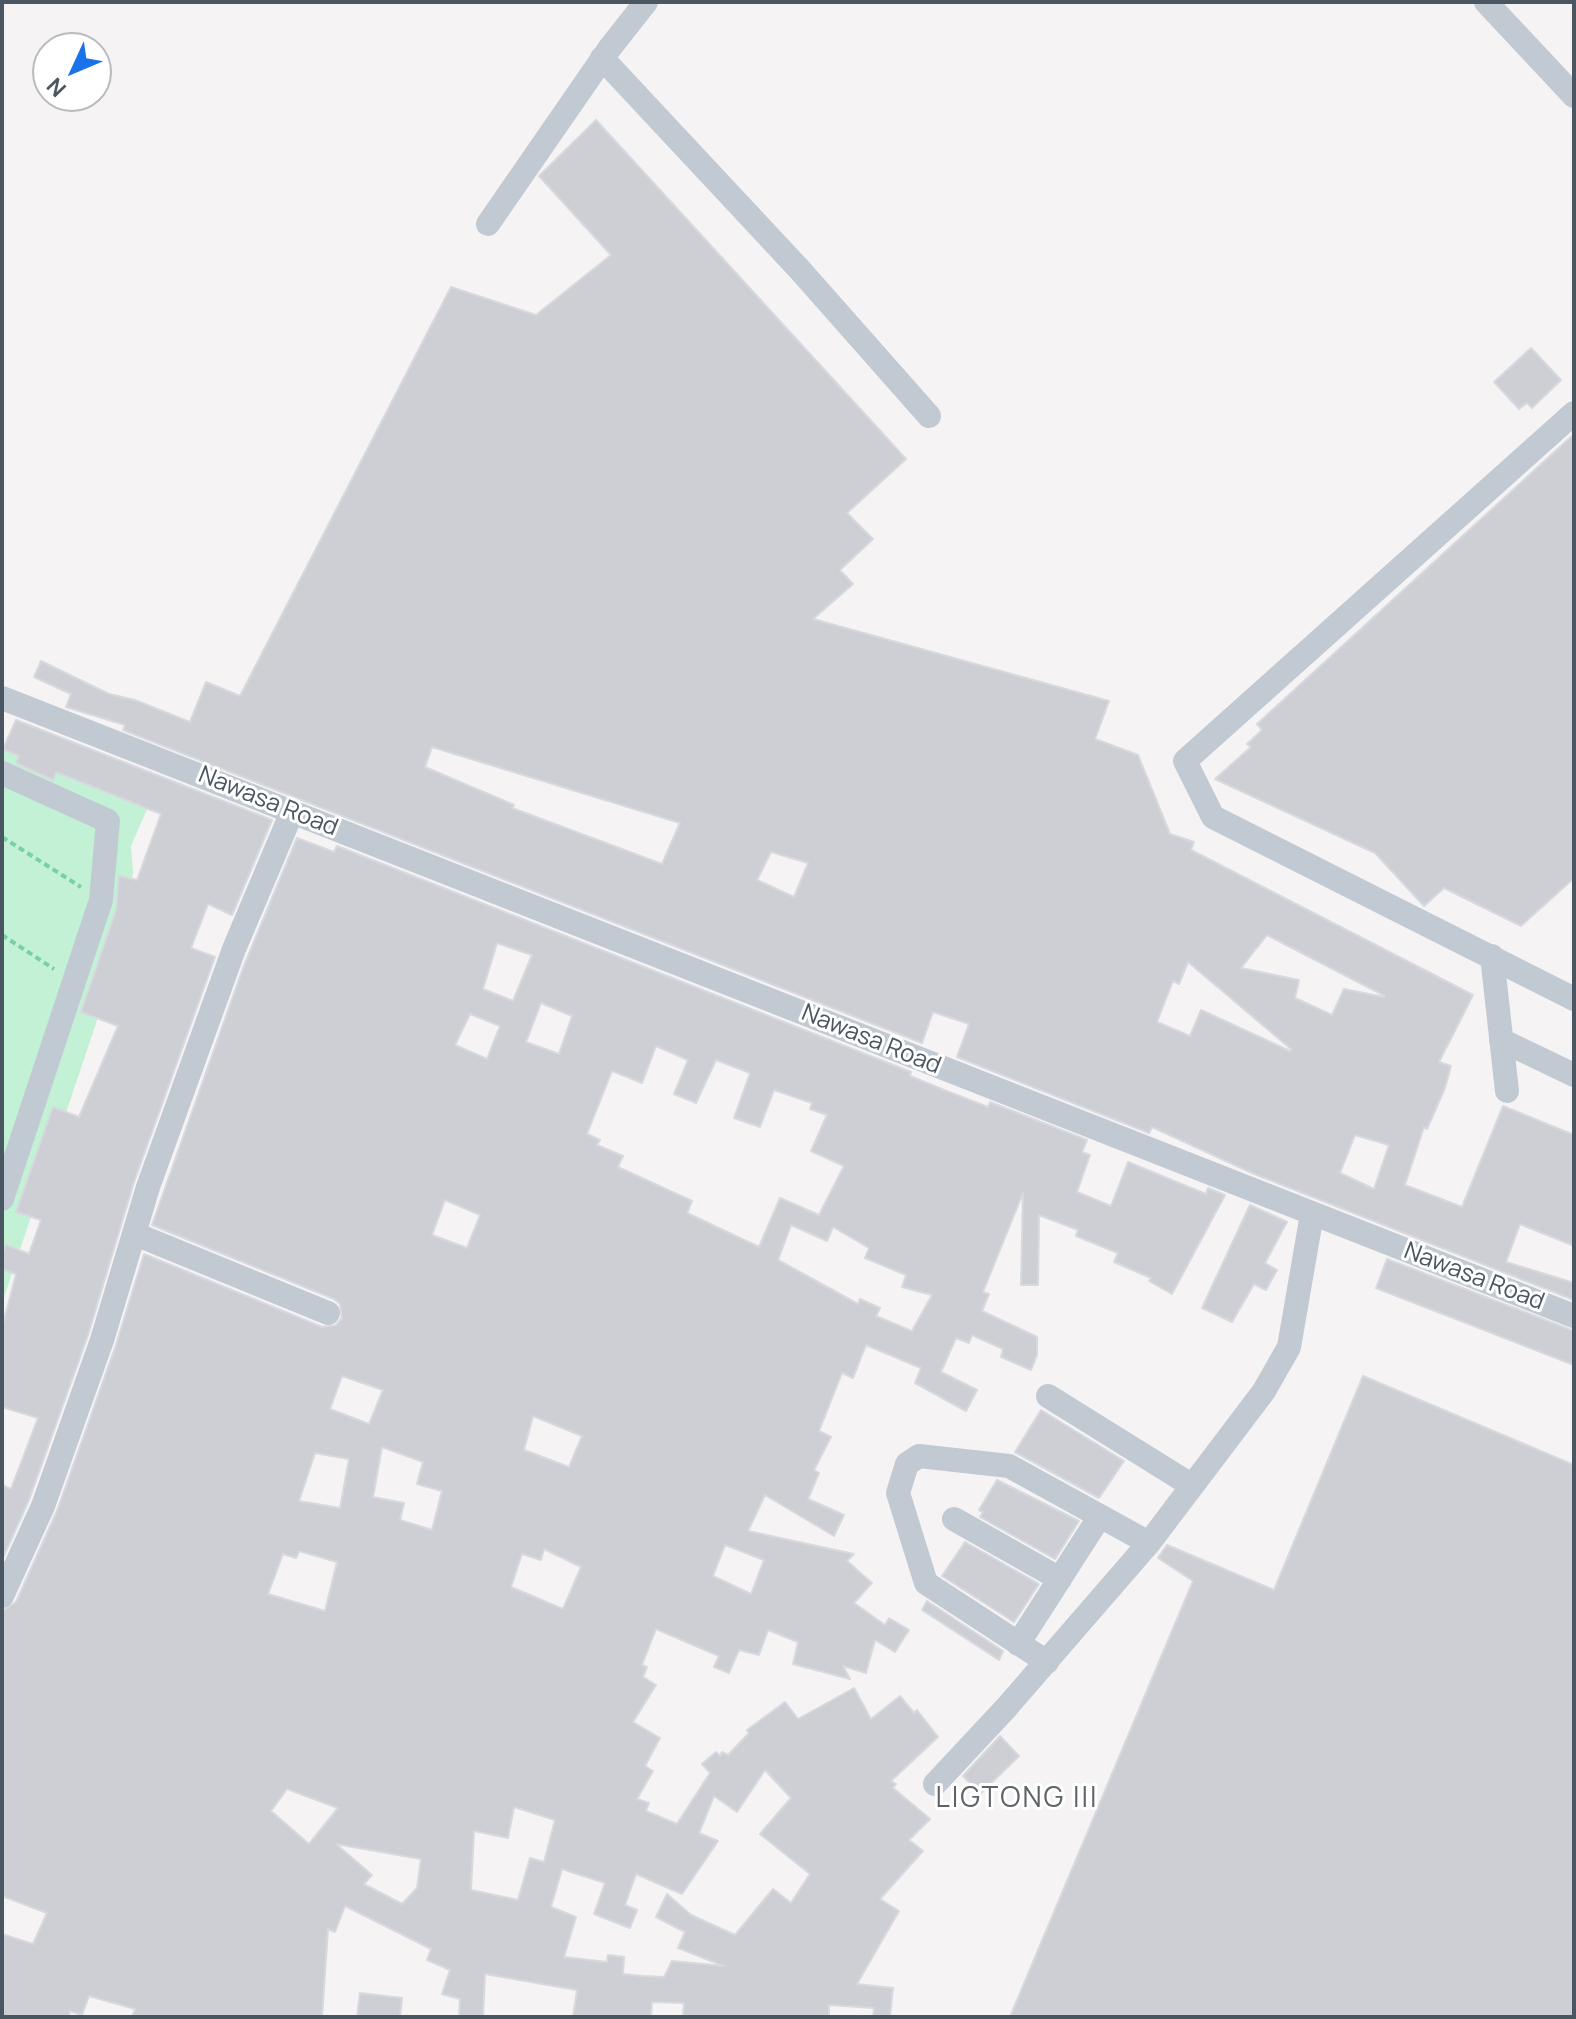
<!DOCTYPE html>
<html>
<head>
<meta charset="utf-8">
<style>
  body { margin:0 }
  #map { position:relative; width:1576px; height:2019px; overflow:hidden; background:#f5f3f3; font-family:Manrope,sans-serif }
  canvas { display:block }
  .frame { position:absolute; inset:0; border:4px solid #4a5661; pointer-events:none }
  .north { position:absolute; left:32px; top:32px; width:80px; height:80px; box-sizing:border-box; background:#fff; border:2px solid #b7bbc0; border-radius:50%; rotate:226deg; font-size:22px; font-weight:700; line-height:32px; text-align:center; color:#4a5661 }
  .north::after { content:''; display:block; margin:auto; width:28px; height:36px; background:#1a73e8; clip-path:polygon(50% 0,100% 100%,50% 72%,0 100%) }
</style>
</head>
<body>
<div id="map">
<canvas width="1576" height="2019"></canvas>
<div class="frame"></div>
<div class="north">N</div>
</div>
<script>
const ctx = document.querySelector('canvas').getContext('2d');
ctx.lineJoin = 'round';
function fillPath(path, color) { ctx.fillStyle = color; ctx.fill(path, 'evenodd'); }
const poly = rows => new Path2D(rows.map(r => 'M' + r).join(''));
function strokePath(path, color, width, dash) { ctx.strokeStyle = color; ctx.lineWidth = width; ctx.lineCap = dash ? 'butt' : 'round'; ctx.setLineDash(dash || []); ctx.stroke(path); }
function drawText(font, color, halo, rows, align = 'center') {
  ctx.font = font + ' Manrope,sans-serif'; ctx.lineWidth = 6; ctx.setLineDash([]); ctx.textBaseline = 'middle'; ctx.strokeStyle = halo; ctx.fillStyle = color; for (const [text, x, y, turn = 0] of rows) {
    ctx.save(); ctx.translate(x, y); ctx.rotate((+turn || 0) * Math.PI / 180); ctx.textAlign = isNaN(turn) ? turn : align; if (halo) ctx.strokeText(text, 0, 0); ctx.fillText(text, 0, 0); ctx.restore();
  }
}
const green = poly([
  [2,748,148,807,131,846,133,872,123,943,2,1303]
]);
const building = poly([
  [596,120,906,459,847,513,873,539,840,570,853,584,813,619,1109,701,1095,739,1138,755,1170,834,1194,842,1191,850,1473,995,1439,1062,1451,1066,1445,1088,1427,1129,1424,1127,1405,1185,1462,1207,1503,1106,1574,1135,1574,1246,1520,1224,1506,1262,1574,1283,1574,1300,1252,1173,1152,1127,1149,1133,957,1057,969,1024,933,1012,922,1043,123,730,125,725,66,707,71,694,34,677,41,661,109,694,135,700,190,722,206,682,240,696,451,287,536,315,611,255,539,176,596,120],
  [432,747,680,823,662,864,512,808,514,805,425,767,432,747],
  [771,852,808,863,794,897,757,880,771,852],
  [1267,935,1385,996,1384,997,1344,989,1332,1015,1295,998,1299,980,1241,968,1267,935],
  [1188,962,1291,1049,1290,1051,1201,1010,1190,1036,1157,1022,1173,981,1179,984,1188,962],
  [1355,1135,1389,1145,1374,1189,1340,1173,1355,1135],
  [1531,348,1561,380,1532,408,1527,403,1519,409,1494,382,1531,348],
  [1574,434,1574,878,1521,926,1444,888,1424,906,1375,853,1215,779,1251,747,1247,744,1262,730,1257,724,1574,434],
  [16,720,272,820,232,915,208,904,191,948,215,957,134,1182,88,1335,29,1500,2,1560,2,1485,11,1489,38,1418,2,1407,2,1328,16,1274,2,1269,2,1256,6,1245,29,1254,41,1220,16,1212,53,1107,79,1117,118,1026,81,1012,116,910,119,876,137,880,161,814,56,772,53,780,16,763,19,756,3,749,16,720],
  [297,838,334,852,337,846,911,1072,910,1076,944,1090,988,1107,990,1102,1087,1140,1082,1152,1090,1155,1077,1192,1111,1206,1128,1162,1206,1194,1208,1188,1225,1195,1172,1294,1149,1281,1151,1278,1114,1262,1118,1253,1076,1236,1078,1230,1039,1215,1038,1285,1021,1285,1023,1193,983,1292,989,1294,982,1311,1037,1337,1037,1355,1031,1370,1001,1357,1003,1349,972,1335,969,1343,956,1338,941,1372,977,1390,966,1411,915,1383,921,1368,866,1345,853,1378,842,1373,819,1431,831,1437,814,1470,819,1473,808,1499,844,1515,834,1536,765,1495,748,1531,854,1554,847,1561,872,1583,854,1603,885,1625,889,1618,909,1630,895,1652,875,1640,866,1673,843,1666,850,1679,793,1664,798,1642,768,1630,759,1655,739,1650,729,1673,714,1667,719,1656,656,1629,642,1665,647,1667,643,1677,656,1685,633,1722,660,1738,645,1766,653,1771,637,1799,649,1803,646,1811,677,1824,710,1773,702,1764,716,1752,720,1756,722,1752,728,1755,749,1733,747,1730,785,1702,798,1719,854,1688,871,1719,900,1696,914,1713,917,1710,938,1737,891,1781,896,1784,893,1788,930,1819,909,1840,923,1851,880,1899,899,1911,857,1984,893,1988,890,2017,873,2017,874,2008,829,2005,829,2017,683,2017,684,2003,652,2002,651,2017,573,2017,577,1990,485,1974,483,2017,459,2017,460,1999,442,1994,450,1970,427,1960,431,1949,345,1906,335,1932,328,1929,322,2017,132,2017,135,2009,89,1996,82,2015,70,2011,69,2017,2,2017,2,1934,33,1944,47,1913,2,1896,2,1611,16,1602,57,1511,116,1345,144,1254,322,1327,336,1325,342,1318,340,1304,334,1299,152,1225,243,968,297,838],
  [497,943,532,955,513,1001,483,989,497,943],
  [541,1003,572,1016,559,1054,526,1042,541,1003],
  [470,1014,500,1026,487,1059,455,1045,470,1014],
  [656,1046,688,1060,674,1094,696,1103,716,1060,750,1073,734,1118,760,1127,774,1090,812,1103,810,1109,827,1115,811,1151,844,1166,819,1215,780,1198,759,1247,687,1213,692,1201,618,1167,623,1156,597,1145,600,1140,587,1134,612,1071,642,1083,656,1046],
  [445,1200,480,1215,467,1248,432,1235,445,1200],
  [791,1225,827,1241,833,1227,869,1248,865,1258,906,1275,902,1287,932,1295,912,1331,876,1316,880,1308,860,1299,858,1304,778,1260,791,1225],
  [342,1376,383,1390,369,1424,330,1409,342,1376],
  [533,1416,582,1436,569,1467,524,1450,533,1416],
  [382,1447,423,1462,417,1484,442,1491,432,1530,400,1520,404,1503,373,1497,382,1447],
  [315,1453,349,1459,340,1508,299,1501,315,1453],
  [725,1545,764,1560,751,1594,713,1576,725,1545],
  [544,1549,581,1567,563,1609,511,1587,522,1554,541,1560,544,1549],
  [299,1551,337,1562,325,1611,268,1594,283,1554,296,1558,299,1551],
  [765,1770,791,1798,760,1834,810,1874,791,1903,773,1889,735,1935,691,1915,667,1894,656,1917,685,1932,678,1948,724,1966,672,1961,664,1977,642,1976,623,1974,624,1957,608,1955,607,1962,564,1957,576,1917,551,1907,562,1869,605,1883,594,1914,630,1928,637,1910,625,1905,636,1874,682,1894,718,1841,699,1833,714,1796,737,1812,765,1770],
  [287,1789,338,1808,309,1844,271,1811,287,1789],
  [514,1807,555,1820,544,1862,530,1858,518,1900,471,1890,474,1831,508,1838,514,1807],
  [336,1844,421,1859,417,1888,402,1904,364,1884,372,1875,336,1844],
  [1250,1205,1287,1222,1265,1263,1277,1270,1266,1290,1254,1284,1232,1322,1202,1308,1250,1205],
  [1387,1259,1574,1331,1574,1365,1376,1288,1387,1259],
  [1363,1376,1574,1465,1574,2017,1010,2017,1193,1581,1158,1558,1167,1545,1274,1590,1363,1376],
  [1041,1410,1124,1461,1099,1498,1015,1452,1041,1410],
  [997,1480,1079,1521,1055,1559,980,1517,983,1512,979,1510,997,1480],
  [965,1542,1039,1584,1014,1622,942,1576,965,1542],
  [927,1601,1003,1651,999,1660,922,1610,927,1601],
  [1000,1736,1019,1756,980,1794,963,1776,1000,1736],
  [360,1993,402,1998,400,2017,357,2017,360,1993]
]);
const path = poly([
  [2,837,81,887],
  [2,935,54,969]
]);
const minor = poly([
  [1486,2,1574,96],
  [602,58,800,270,929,416],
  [488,224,609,49,646,2],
  [1574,413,1185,761,1213,817,1574,999],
  [2,698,1574,1316],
  [2,773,108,821,101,900,2,1199],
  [1492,956,1507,1091],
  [1501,1040,1574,1075],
  [135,1234,328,1313],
  [1048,1396,1191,1485],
  [954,1519,1060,1579],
  [2,1596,43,1506,102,1340,148,1187,234,949,292,812],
  [1018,1644,1100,1516],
  [1047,1662,926,1583,898,1493,907,1464,919,1456,1009,1466,1149,1543],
  [935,1784,1006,1708,1149,1543,1264,1391,1289,1347,1312,1214]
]);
const streetNames = [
  ["Nawasa Road",268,802,22],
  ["Nawasa Road",871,1040,22],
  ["Nawasa Road",1474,1277,21]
];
const quarterNames = [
  ["LIGTONG III",1017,1799]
];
fillPath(green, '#c3f1d5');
fillPath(building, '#cdcfd5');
strokePath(building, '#d7d9de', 2);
strokePath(path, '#7ad0a6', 4, [6, 4]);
strokePath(minor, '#c1cad2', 24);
drawText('24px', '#4a5661', '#fff', streetNames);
ctx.letterSpacing = '2px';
drawText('28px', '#5f6368', '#fff', quarterNames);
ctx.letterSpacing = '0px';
</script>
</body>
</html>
